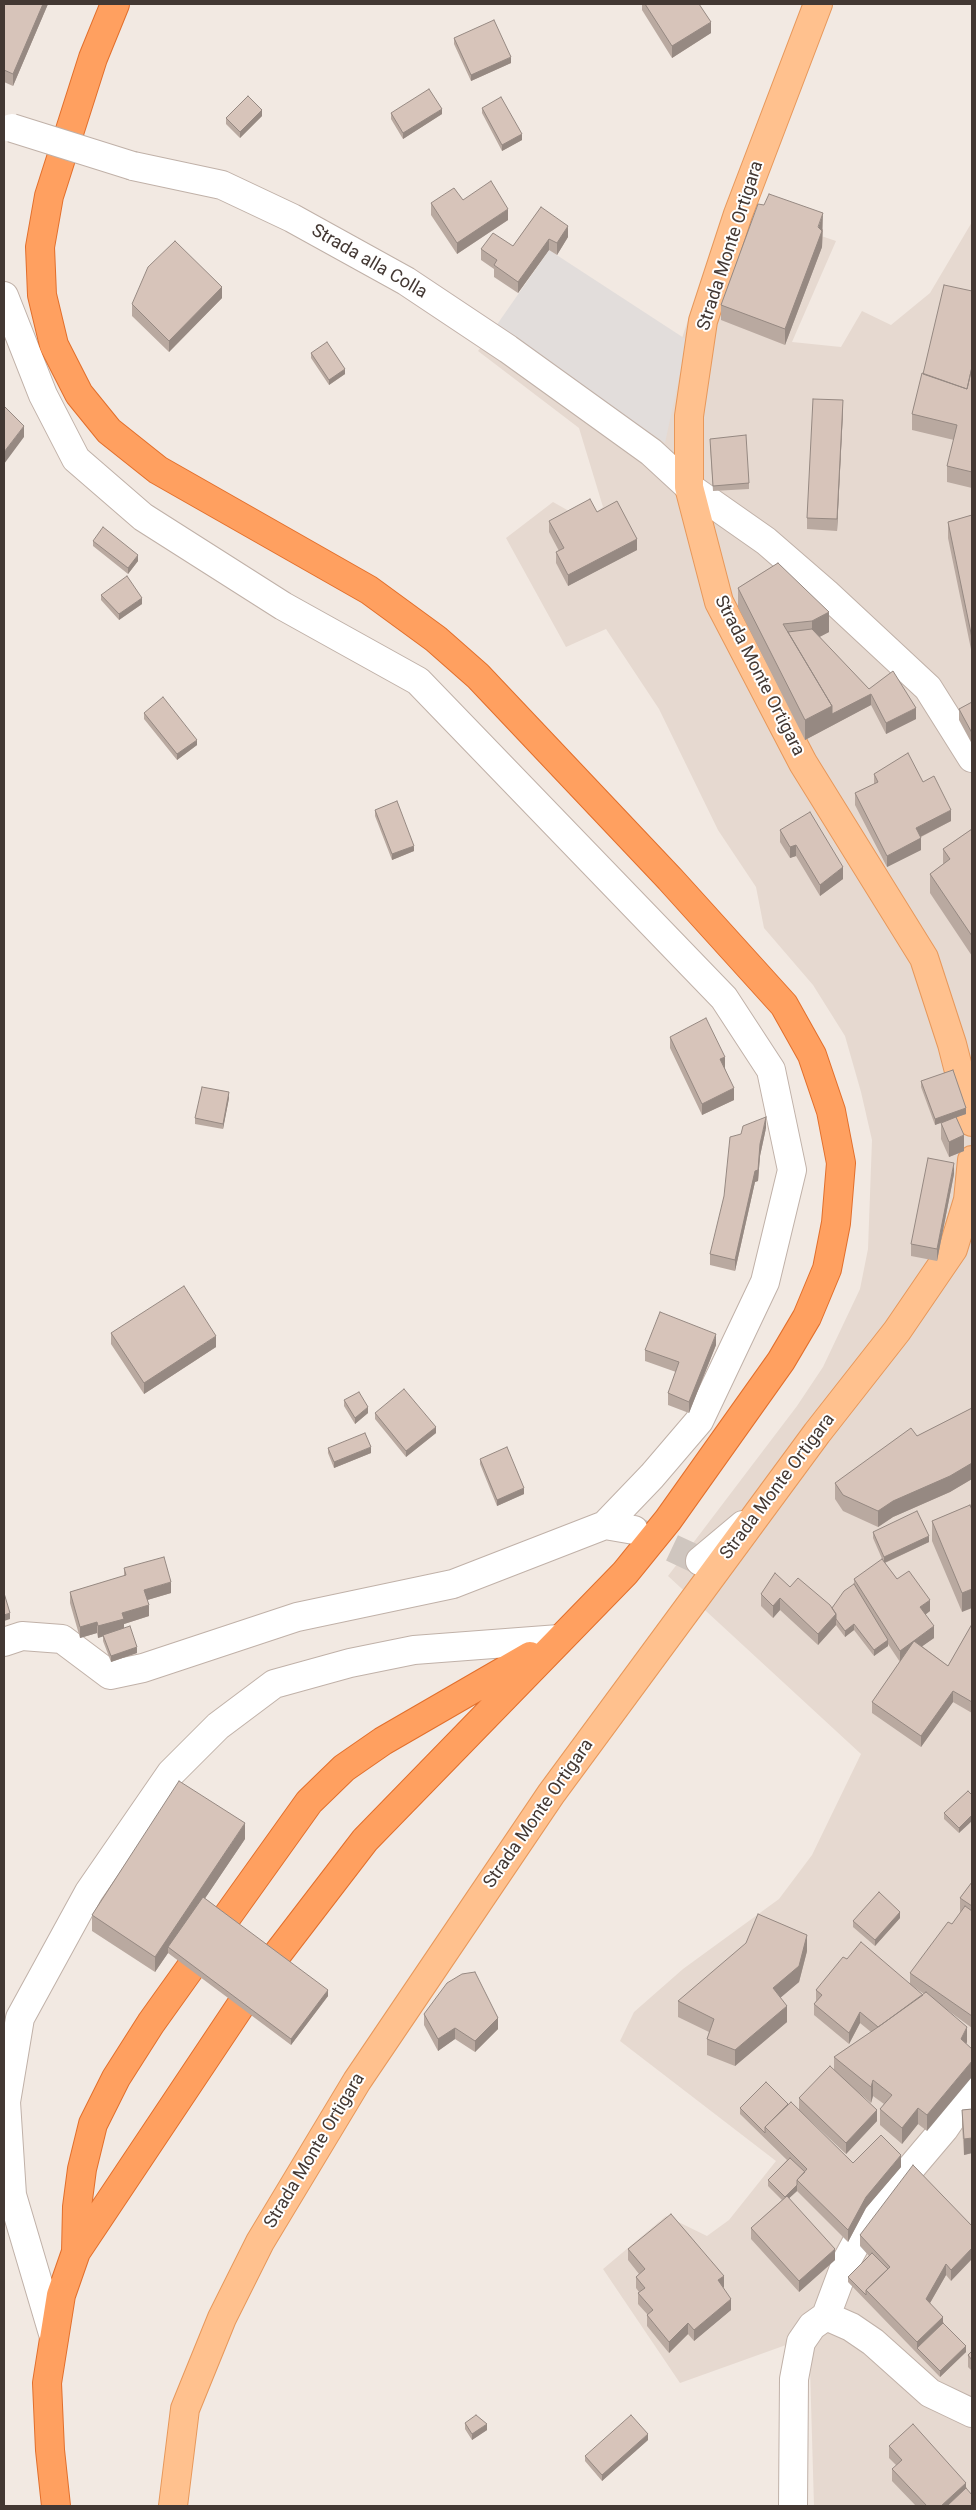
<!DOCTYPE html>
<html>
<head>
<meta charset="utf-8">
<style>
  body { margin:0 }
  #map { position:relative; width:976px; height:2510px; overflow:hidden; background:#f2e9e2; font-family:Roboto,sans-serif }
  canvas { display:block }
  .frame { position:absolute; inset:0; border:5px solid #433833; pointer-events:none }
</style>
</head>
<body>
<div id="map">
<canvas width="976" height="2510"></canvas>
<div class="frame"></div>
</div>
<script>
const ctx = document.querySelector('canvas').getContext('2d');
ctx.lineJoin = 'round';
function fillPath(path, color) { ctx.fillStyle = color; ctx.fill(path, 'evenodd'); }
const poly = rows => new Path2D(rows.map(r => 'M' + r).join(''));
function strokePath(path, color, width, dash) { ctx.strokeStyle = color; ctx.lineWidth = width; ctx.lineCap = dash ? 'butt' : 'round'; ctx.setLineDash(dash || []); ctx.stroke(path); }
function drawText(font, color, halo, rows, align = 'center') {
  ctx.font = font + ' Roboto,sans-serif'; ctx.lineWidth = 4; ctx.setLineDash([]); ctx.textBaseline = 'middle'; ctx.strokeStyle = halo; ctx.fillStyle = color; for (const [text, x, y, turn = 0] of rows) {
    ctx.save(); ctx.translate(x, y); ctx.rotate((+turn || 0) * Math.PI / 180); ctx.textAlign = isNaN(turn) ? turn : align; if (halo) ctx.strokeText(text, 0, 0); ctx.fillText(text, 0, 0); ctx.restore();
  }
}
const residential = poly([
  [727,204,836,241,792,342,841,347,862,311,891,325,930,293,972,222,972,2506,814,2506,810,2368,786,2345,680,2383,603,2269,666,2216,707,2236,729,2220,776,2161,620,2041,634,2012,683,1969,779,1899,812,1855,861,1754,668,1576,797,1406,823,1367,860,1289,868,1249,872,1140,861,1092,845,1036,813,985,764,928,756,887,718,830,659,709,606,629,566,647,506,538,553,502,585,520,603,507,579,428,478,351,547,260,680,344]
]);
const parking = poly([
  [549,250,687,340,665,443,496,326]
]);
const minorTunnel = poly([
  [634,1530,700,1561]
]);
const minor = poly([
  [133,166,222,185,292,218,406,281,508,349,651,452,689,487,766,541,826,593,928,688,972,758],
  [4,296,43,395,76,459,143,517,283,606,418,681,724,998,771,1070,792,1170,765,1282,699,1421,652,1476,605,1525],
  [700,1561,743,1525],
  [4,1642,22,1636,62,1639,110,1675,143,1668,297,1617,453,1584,605,1525,634,1530],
  [826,2316,851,2327,873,2342,930,2393,972,2413],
  [54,2337,12,2195,6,2102,20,2018,89,1892,171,1773,218,1726,274,1684,350,1663,414,1650,559,1639],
  [793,2506,794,2379,801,2342,812,2326,826,2316,847,2260,872,2214,944,2129,972,2088]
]);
const major = poly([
  [818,4,738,214,703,321,689,416,689,487,719,602,803,763,924,958,952,1044,972,1122],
  [173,2506,185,2409,222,2318,260,2242,357,2081,551,1794,817,1433,897,1331,953,1249,968,1200,972,1160]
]);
const highway = poly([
  [76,2252,77,2207,82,2169,93,2124,116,2078,151,2023,309,1802,344,1768,383,1741,530,1656],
  [56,2506,50,2450,47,2383,61,2295,76,2252,259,1978,365,1840,625,1573,668,1520,781,1361,807,1317,827,1269,836,1223,841,1163,831,1111,812,1055,784,1005,670,879,478,676,436,639,369,590,158,470,109,431,79,394,54,345,42,295,40,247,49,196,93,58,115,4]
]);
const minorBridge = poly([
  [12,128,133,166]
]);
const wall = poly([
  [4,4,48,4,13,86,4,82],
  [642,4,699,4,711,33,672,58,642,10],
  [454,38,511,63,471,81,454,44],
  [482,108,522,140,502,151,482,113],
  [391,113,442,114,403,139,391,119],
  [262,116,240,138,226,124,226,118],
  [431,203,508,220,457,254,431,215],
  [541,207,568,237,557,255,549,250,518,293,494,277,494,269,481,260,481,249,513,246],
  [823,229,822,247,785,345,721,320,721,305],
  [972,291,972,488,947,482,947,466,954,440,912,430,912,414,923,374],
  [222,298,169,352,132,316,132,304],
  [311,353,345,374,329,385,311,358],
  [843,411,837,531,807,529,807,518],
  [710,444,749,483,749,489,713,491],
  [597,512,637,550,568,586,556,563,556,552,559,551,549,532,549,521],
  [972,515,972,654,948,538,948,522],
  [93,541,138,561,128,574,93,546],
  [778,563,829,632,819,637,869,689,916,719,886,734,871,705,805,740,738,607,738,588],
  [101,595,142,604,119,620,101,600],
  [972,702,972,744,959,720,959,709],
  [144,713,197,745,177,760,144,719],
  [874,774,923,782,951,821,921,837,921,850,887,867,855,805,855,793,874,784],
  [375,810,414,851,392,860,375,816],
  [972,829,972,956,930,893,930,874,943,864,943,849],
  [780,830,843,879,820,896,796,856,790,858,780,842],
  [670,1037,725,1068,734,1100,702,1115,670,1048],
  [921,1081,966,1114,956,1117,964,1151,949,1157,941,1139,941,1123,944,1121,935,1125,921,1087],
  [229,1098,223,1129,195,1124,195,1118],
  [766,1128,760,1156,758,1181,755,1182,735,1271,710,1265,710,1254],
  [954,1174,937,1261,911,1256,911,1244],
  [111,1333,216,1347,144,1394,111,1344],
  [716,1345,689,1413,668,1405,668,1393,676,1372,645,1361,645,1350],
  [344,1400,368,1413,355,1424,344,1406],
  [972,1408,972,1479,950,1492,893,1517,878,1527,843,1511,835,1499,835,1483,917,1436],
  [375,1413,436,1433,406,1457,375,1419],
  [328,1448,371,1453,334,1468,328,1453],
  [480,1459,524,1494,497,1506,480,1464],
  [970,1505,962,1612,932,1541,932,1521],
  [873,1532,929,1542,885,1563,897,1579,930,1611,925,1614,934,1638,922,1646,948,1666,972,1624,972,1713,953,1702,921,1747,872,1713,872,1702,900,1662,888,1644,888,1646,874,1656,854,1630,845,1637,836,1625,818,1645,780,1610,773,1618,761,1606,761,1594,790,1587,832,1608,854,1584,854,1579,883,1561,873,1538],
  [124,1568,171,1593,147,1600,149,1616,124,1624,124,1628,137,1653,111,1662,103,1641,103,1636,98,1638,97,1633,80,1638,70,1603,70,1592,124,1576],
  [972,1795,959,1833,944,1819,944,1813],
  [245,1839,205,1898,328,1996,291,2045,168,1953,155,1972,92,1931,92,1915],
  [972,1882,972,2028,946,2009,967,2042,927,2131,918,2124,902,2144,880,2125,880,2109,884,2104,873,2096,871,2103,857,2091,877,2121,846,2154,799,2110,799,2098,834,2070,834,2057,871,2032,860,2023,849,2044,814,2015,814,2004,816,2001,816,1990,847,1959,910,1984,910,1973,952,1924,960,1914,960,1898],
  [911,1985,924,1994,923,1995],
  [900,1918,875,1946,853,1927,853,1921],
  [807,1951,799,1982,780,1998,787,2022,735,2066,707,2055,707,2039,709,2032,678,2017,678,2001],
  [424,2014,498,2029,475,2052,455,2039,438,2051,424,2025],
  [788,2104,853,2163,901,2167,866,2208,848,2242,797,2191,789,2198,835,2260,799,2292,751,2239,751,2228,782,2200,768,2186,768,2180,787,2160,740,2114,740,2108],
  [972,2109,972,2153,964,2155,962,2126,962,2110],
  [972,2226,951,2281,946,2275,930,2303,943,2323,966,2352,940,2377,848,2282,848,2277,869,2256,860,2246,860,2235],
  [628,2249,724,2287,723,2288,731,2310,694,2341,688,2334,669,2353,647,2326,647,2314,638,2304,638,2293,639,2292,636,2288,636,2277,639,2274,628,2260],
  [972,2351,972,2371,968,2367,968,2355],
  [465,2423,487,2430,472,2440,465,2429],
  [648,2440,602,2481,585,2461,585,2456],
  [889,2446,966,2488,972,2506,916,2506,892,2481,892,2469,897,2466,889,2458]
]);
const shadedWall = poly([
  [43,4,48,4,13,86,13,74],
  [711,22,711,33,672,58,672,46],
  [511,57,511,63,471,81,471,75],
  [442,109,442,114,403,139,403,133],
  [262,110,262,116,240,138,240,132],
  [522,134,522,140,502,151,502,145],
  [508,209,508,220,457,254,457,243],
  [823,213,822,247,785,345,785,329],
  [568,226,568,237,557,255,557,243],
  [549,239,549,250,518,293,518,282],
  [222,287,222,298,169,352,169,341],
  [345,369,345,374,329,385,329,380],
  [843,400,843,411,837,531,837,519],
  [24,426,24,437,4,464,4,452],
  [637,539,637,550,568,586,568,575],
  [138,555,138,561,128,574,128,568],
  [142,598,142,604,119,620,119,614],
  [829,612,829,632,812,641,812,621],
  [871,694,871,705,805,740,805,720,832,706],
  [916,708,916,719,886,734,886,723],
  [197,740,197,745,177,760,177,754],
  [951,810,951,821,916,839,916,828],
  [921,838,921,850,887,867,887,856],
  [796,845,796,856,790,858,790,847],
  [414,846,414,851,392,860,392,854],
  [843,867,843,879,820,896,820,885],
  [725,1057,725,1068,720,1070,720,1059],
  [734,1088,734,1100,702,1115,702,1104],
  [229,1092,229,1098,223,1129,223,1124],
  [966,1108,966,1114,935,1125,935,1119],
  [766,1117,766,1128,760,1156,758,1181,755,1182,735,1271,735,1260,760,1144],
  [964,1135,964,1151,949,1157,949,1142],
  [954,1163,954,1174,937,1261,937,1249],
  [716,1334,716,1345,689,1413,689,1402],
  [216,1336,216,1347,144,1394,144,1383],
  [368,1407,368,1413,355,1424,355,1418],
  [436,1427,436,1433,406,1457,406,1451],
  [371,1447,371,1453,334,1468,334,1462],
  [972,1463,972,1479,950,1492,893,1517,878,1527,878,1511,893,1501],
  [524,1488,524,1494,497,1506,497,1500],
  [929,1536,929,1542,884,1563,884,1557],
  [171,1582,171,1593,144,1601,144,1590],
  [972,1589,972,1608,962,1612,962,1593],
  [780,1598,780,1610,773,1618,773,1606],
  [930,1600,930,1611,920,1619,920,1607],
  [149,1605,149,1616,124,1624,124,1630,98,1638,98,1626,122,1613],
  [10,1613,10,1619,4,1621,4,1615],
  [836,1614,836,1625,818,1645,818,1634],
  [97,1622,97,1633,80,1638,80,1627],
  [854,1624,854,1630,845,1637,845,1631],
  [934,1626,934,1638,900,1662,900,1651],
  [888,1640,888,1646,874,1656,874,1650],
  [137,1647,137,1653,111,1662,111,1656],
  [953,1691,953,1702,921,1747,921,1736],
  [972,1815,972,1821,959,1833,959,1828],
  [245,1823,245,1839,171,1949,168,1947,168,1953,155,1972,155,1957],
  [900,1912,900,1918,875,1946,875,1940],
  [807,1935,807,1951,799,1982,773,2004,773,1988],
  [328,1990,328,1996,291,2045,291,2039],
  [787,2006,787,2022,735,2066,735,2050],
  [860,2012,860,2023,849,2044,849,2033],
  [498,2018,498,2029,475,2052,475,2041],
  [967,2027,967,2042,961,2055,961,2039],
  [455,2028,455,2039,438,2051,438,2039],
  [972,2061,972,2077,927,2131,927,2115],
  [873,2080,873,2096,871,2103,871,2087],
  [918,2108,918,2124,902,2144,902,2128],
  [877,2110,877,2121,846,2154,846,2143],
  [972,2138,972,2153,964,2155,964,2139],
  [901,2155,901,2167,866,2208,848,2242,848,2230,866,2197],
  [797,2185,797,2191,785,2202,785,2197],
  [972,2248,972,2259,951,2281,951,2270],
  [835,2249,835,2260,799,2292,799,2281],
  [946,2264,946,2275,926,2310,926,2299],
  [724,2276,724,2287,718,2292,718,2280],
  [731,2299,731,2310,694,2341,694,2330],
  [943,2317,943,2329,917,2348,917,2342],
  [688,2323,688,2334,669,2353,669,2342],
  [966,2346,966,2352,940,2377,940,2371],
  [487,2424,487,2430,472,2440,472,2434],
  [648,2434,648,2440,602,2481,602,2475],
  [966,2483,966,2494,953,2506,941,2506]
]);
const building = poly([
  [4,4,43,4,13,74,4,70,4,4],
  [645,4,699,4,711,22,672,46,645,4],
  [494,20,511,57,471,75,454,38,494,20],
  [429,89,442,109,403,133,391,113,429,89],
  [248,96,262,110,240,132,226,118,248,96],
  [501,97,522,134,502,145,482,108,501,97],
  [491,181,508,209,457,243,431,203,454,188,463,200,491,181],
  [769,194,823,213,818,227,822,231,785,329,721,305,758,204,764,205,769,194],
  [541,207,568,226,557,243,549,239,518,282,494,265,497,260,481,249,493,233,513,246,541,207],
  [175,241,222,287,169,341,132,304,148,267,175,241],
  [944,285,972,291,972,367,967,389,923,374,944,285],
  [327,342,345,369,329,380,311,353,327,342],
  [972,367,972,472,947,466,957,425,912,414,922,373,967,389,972,367],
  [813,399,843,400,837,519,807,518,813,399],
  [4,406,24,426,4,452,4,406],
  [746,435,749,483,713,486,710,439,746,435],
  [590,499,597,512,617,501,637,539,568,575,556,552,564,548,549,521,590,499],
  [972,515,972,638,948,522,972,515],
  [103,527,138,555,128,568,93,541,103,527],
  [778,563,829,612,812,621,783,624,832,706,805,720,738,588,778,563],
  [127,576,142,598,119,614,101,595,127,576],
  [812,629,869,689,893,671,916,708,886,723,871,694,832,714,832,706,788,632,812,629],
  [163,697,197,740,177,754,144,713,163,697],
  [972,702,972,733,959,709,972,702],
  [908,753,923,782,934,776,951,810,916,828,921,838,887,856,855,793,878,782,874,774,908,753],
  [397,801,414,846,392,854,375,810,397,801],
  [810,812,843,867,820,885,796,845,790,847,780,830,810,812],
  [972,829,972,936,930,874,950,859,943,849,972,829],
  [706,1018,725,1057,720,1059,734,1088,702,1104,670,1037,706,1018],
  [953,1070,966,1108,935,1119,921,1081,953,1070],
  [202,1087,229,1092,223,1124,195,1118,202,1087],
  [766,1117,760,1144,758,1170,755,1171,735,1260,710,1254,724,1196,730,1137,741,1134,743,1126,766,1117],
  [956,1117,964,1135,949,1142,941,1123,956,1117],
  [928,1158,954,1163,937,1249,911,1244,928,1158],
  [184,1286,216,1336,144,1383,111,1333,184,1286],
  [660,1312,716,1334,689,1402,668,1393,679,1362,645,1350,660,1312],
  [404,1389,436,1427,406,1451,375,1413,404,1389],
  [359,1392,368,1407,355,1418,344,1400,359,1392],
  [972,1408,972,1463,950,1476,893,1501,878,1511,843,1495,835,1483,911,1428,917,1436,972,1408],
  [365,1433,371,1447,334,1462,328,1448,365,1433],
  [507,1447,524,1488,497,1500,480,1459,507,1447],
  [970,1505,972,1510,972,1589,962,1593,932,1521,970,1505],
  [917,1511,929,1536,884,1557,873,1532,917,1511],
  [164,1557,171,1582,144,1590,149,1605,122,1613,124,1619,98,1626,97,1622,80,1627,70,1592,126,1575,124,1568,164,1557],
  [882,1559,897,1579,909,1571,930,1600,920,1607,934,1626,900,1651,854,1579,882,1559],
  [775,1573,790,1587,798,1578,830,1605,836,1614,818,1634,780,1598,773,1606,761,1594,775,1573],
  [854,1584,888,1640,874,1650,854,1624,845,1631,836,1619,836,1614,832,1608,844,1591,854,1584],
  [4,1593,10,1613,4,1615,4,1593],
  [972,1624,972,1702,953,1691,921,1736,872,1702,914,1641,948,1666,972,1624],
  [130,1626,137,1647,111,1656,103,1635,130,1626],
  [179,1781,245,1823,155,1957,92,1915,179,1781],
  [968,1791,972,1795,972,1815,959,1828,944,1813,968,1791],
  [972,1882,972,1906,960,1898,972,1882],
  [879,1892,900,1912,875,1940,853,1921,879,1892],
  [203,1897,328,1990,291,2039,168,1947,203,1897],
  [965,1906,972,1911,972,2016,910,1973,948,1922,952,1924,965,1906],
  [758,1914,807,1935,799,1966,773,1988,787,2006,735,2050,707,2039,714,2019,678,2001,746,1943,758,1914],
  [861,1942,923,1995,878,2027,860,2012,849,2033,814,2004,822,1995,816,1990,843,1957,847,1959,861,1942],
  [475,1972,498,2018,475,2041,455,2028,438,2039,424,2014,447,1983,462,1974,475,1972],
  [926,1992,967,2027,961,2039,972,2049,972,2061,927,2115,918,2108,902,2128,880,2109,892,2095,873,2080,871,2087,834,2057,881,2025,926,1992],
  [830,2066,877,2110,846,2143,799,2098,830,2066],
  [766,2082,788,2104,765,2127,765,2133,740,2108,766,2082],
  [791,2102,853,2163,881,2135,901,2155,866,2197,848,2230,797,2180,807,2169,765,2127,791,2102],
  [972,2109,972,2138,964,2139,962,2110,972,2109],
  [790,2158,805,2172,797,2180,797,2185,785,2197,768,2180,790,2158],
  [913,2165,972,2226,972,2248,951,2270,946,2264,926,2299,943,2317,917,2342,866,2290,890,2267,860,2235,913,2165],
  [787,2196,835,2249,799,2281,751,2228,787,2196],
  [671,2214,724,2276,718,2280,731,2299,694,2330,688,2323,669,2342,647,2315,653,2310,638,2293,645,2288,636,2277,645,2269,628,2249,671,2214],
  [872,2253,888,2269,866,2290,866,2295,848,2277,872,2253],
  [943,2323,966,2346,940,2371,917,2348,943,2323],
  [972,2351,972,2360,968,2355,972,2351],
  [476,2415,487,2424,472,2434,465,2423,476,2415],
  [631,2415,648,2434,602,2475,585,2456,631,2415],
  [913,2424,966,2483,941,2506,927,2506,892,2469,902,2460,889,2446,913,2424],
  [966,2488,972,2495,972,2506,947,2506,966,2488]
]);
const streetNames = [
  ["Strada Monte Ortigara",731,246,-72],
  ["Strada alla Colla",369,262,30],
  ["Strada Monte Ortigara",759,676,63],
  ["Strada Monte Ortigara",778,1487,-53],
  ["Strada Monte Ortigara",539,1814,-55],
  ["Strada Monte Ortigara",315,2151,-59]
];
fillPath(residential, '#e6d9d0');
fillPath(parking, '#e2dddb');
strokePath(minorTunnel, '#cfc6bf', 28, [28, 14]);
strokePath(minor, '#c0b1a8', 30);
strokePath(major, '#e7985b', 30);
strokePath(highway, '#e26f2c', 30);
strokePath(minor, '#fff', 28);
strokePath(major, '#ffc18e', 28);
strokePath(highway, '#ffa060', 28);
strokePath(minorBridge, '#c0b1a8', 30, []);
strokePath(minorBridge, '#fff', 28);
fillPath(wall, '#b9a9a0');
fillPath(shadedWall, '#968982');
fillPath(building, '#d7c4ba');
strokePath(building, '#968982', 1);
drawText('18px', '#433833', '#fff', streetNames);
</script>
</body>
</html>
